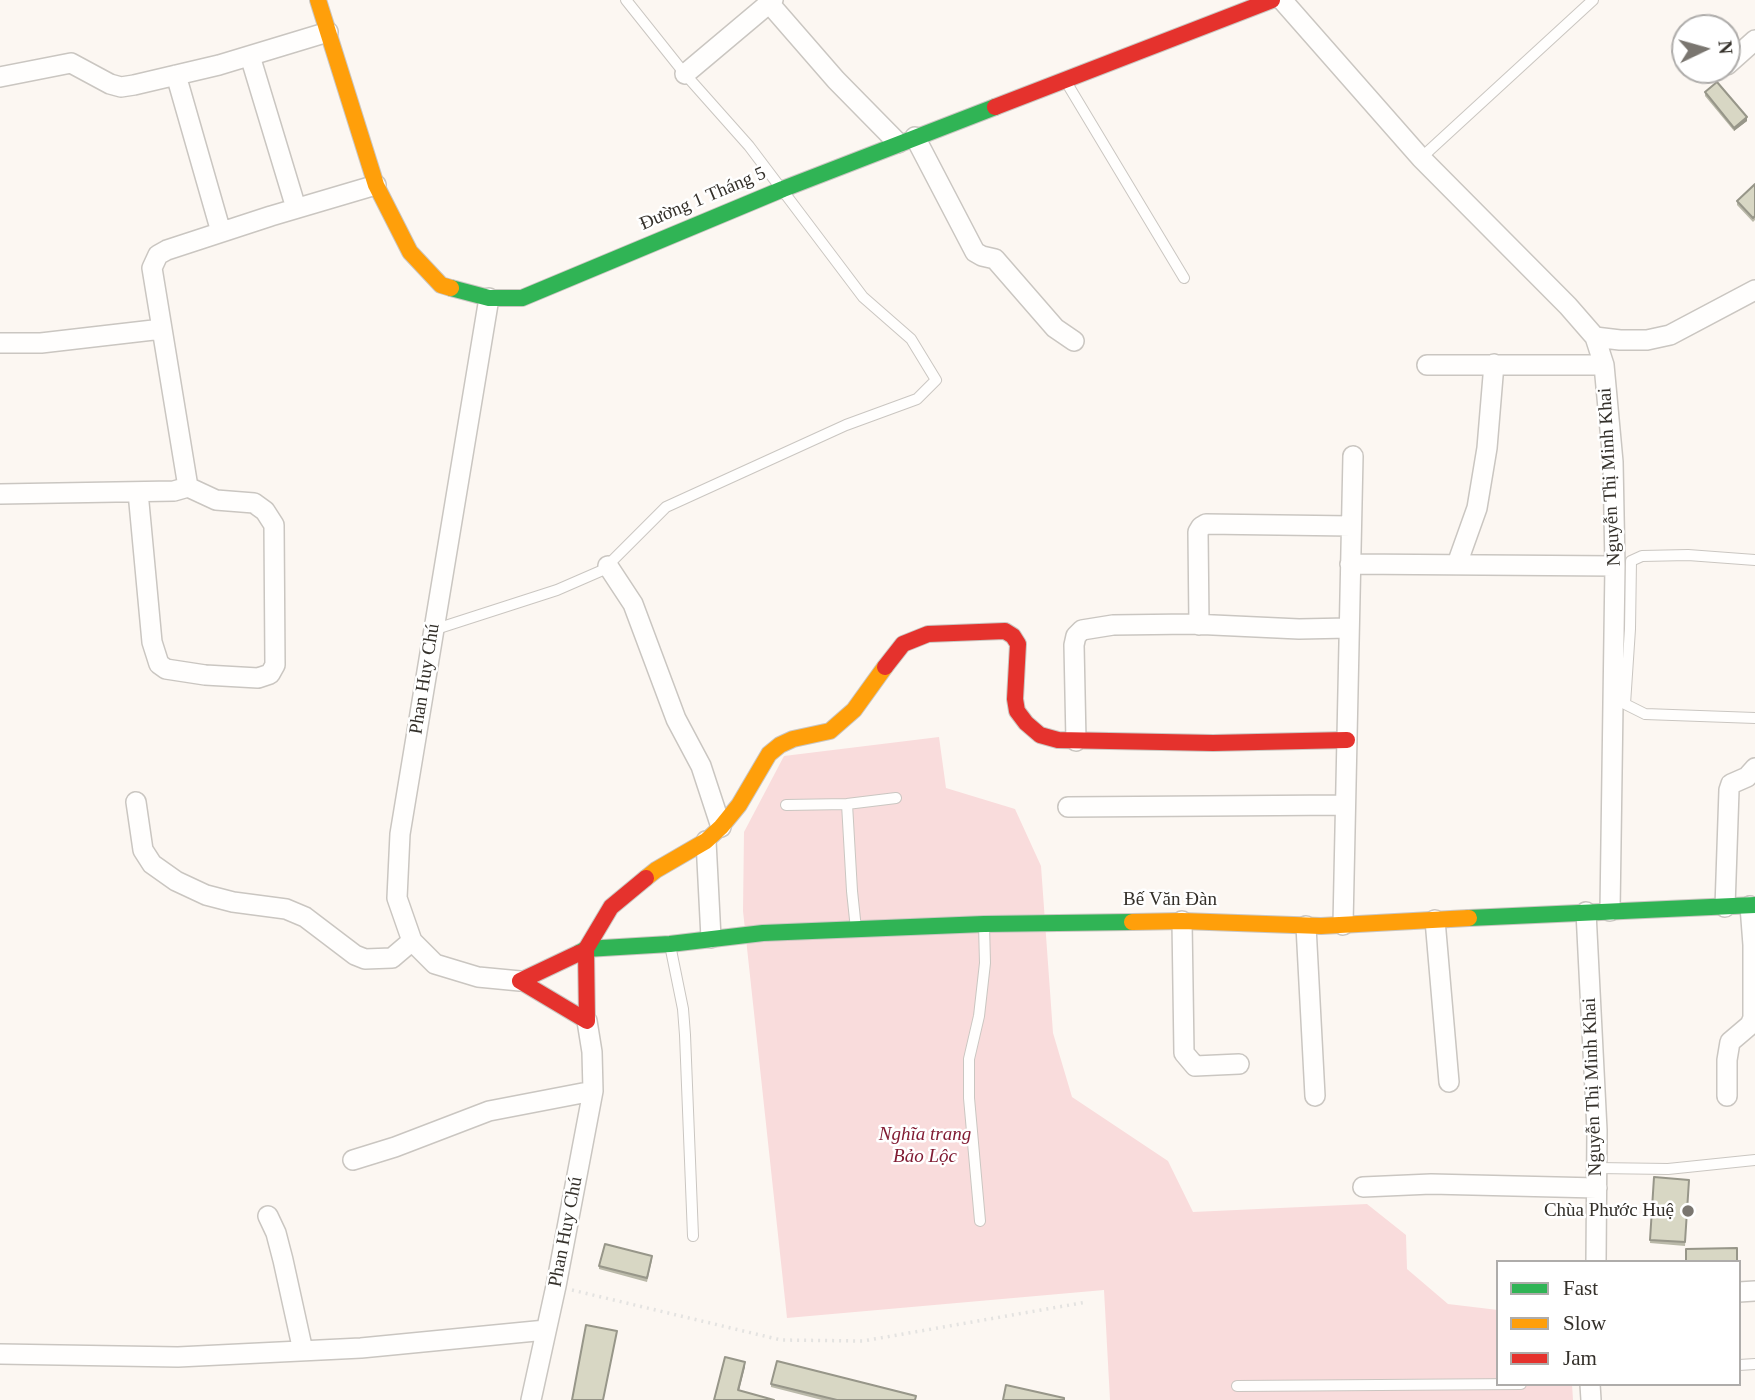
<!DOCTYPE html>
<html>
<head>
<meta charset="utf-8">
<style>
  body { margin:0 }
  #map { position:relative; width:1755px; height:1400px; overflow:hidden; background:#fcf7f2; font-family:"Times New Roman",serif }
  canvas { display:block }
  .legend { position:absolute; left:1496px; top:1260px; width:245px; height:126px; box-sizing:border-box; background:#fff; border:2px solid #aeacaa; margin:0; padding:9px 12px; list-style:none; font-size:21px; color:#34302a }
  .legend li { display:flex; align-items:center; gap:14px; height:35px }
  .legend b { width:35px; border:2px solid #aeacaa }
  .north { position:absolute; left:1671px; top:14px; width:70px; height:70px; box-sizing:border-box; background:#fff; border:2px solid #aeacaa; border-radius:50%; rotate:85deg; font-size:19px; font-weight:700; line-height:28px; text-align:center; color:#34302a }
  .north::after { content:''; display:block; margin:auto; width:24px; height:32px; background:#7a7670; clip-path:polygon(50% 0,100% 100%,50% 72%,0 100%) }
</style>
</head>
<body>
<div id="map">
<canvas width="1755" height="1400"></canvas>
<ul class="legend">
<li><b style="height:9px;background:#30b455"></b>Fast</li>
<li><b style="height:9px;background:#ff9f0a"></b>Slow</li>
<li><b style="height:9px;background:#e5322d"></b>Jam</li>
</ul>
<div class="north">N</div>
</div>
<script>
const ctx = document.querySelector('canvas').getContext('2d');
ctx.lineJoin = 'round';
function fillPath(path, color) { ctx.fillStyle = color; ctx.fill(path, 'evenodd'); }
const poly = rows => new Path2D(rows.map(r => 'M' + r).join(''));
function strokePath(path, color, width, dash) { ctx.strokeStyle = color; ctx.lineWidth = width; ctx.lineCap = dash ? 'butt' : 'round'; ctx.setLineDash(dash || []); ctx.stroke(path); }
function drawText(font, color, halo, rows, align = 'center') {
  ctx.font = font + ' "Times New Roman",serif'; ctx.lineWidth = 5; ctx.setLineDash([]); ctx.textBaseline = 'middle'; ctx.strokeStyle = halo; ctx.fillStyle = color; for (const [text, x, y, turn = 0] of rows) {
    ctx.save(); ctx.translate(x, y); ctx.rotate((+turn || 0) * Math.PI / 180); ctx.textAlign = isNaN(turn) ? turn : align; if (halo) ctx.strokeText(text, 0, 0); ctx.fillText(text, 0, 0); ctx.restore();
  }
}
const green = poly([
  [939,737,946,788,1015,809,1041,866,1053,1033,1072,1097,1168,1161,1193,1212,1367,1204,1406,1235,1407,1269,1448,1304,1498,1310,1498,1384,1572,1384,1573,1400,1110,1400,1104,1290,787,1318,743,911,744,832,784,756]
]);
const path = poly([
  [572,1290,781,1340,863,1341,1087,1302]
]);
const lane = poly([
  [1065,80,1184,278],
  [1421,158,1593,0],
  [1755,560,1688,555,1642,556,1631,561,1630,629,1625,704,1645,714,1755,718],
  [433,630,557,590,603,570,666,507,846,425,917,399,936,380,911,339,863,297,749,146,685,74,626,0],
  [847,804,852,891,856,929],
  [786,805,847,804,896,798],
  [670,945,683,1009,685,1035,693,1236],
  [1597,1168,1668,1169,1755,1160],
  [980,1221,969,1098,969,1059,979,1016,985,963,984,925],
  [1739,1365,1755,1364],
  [1237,1386,1521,1384]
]);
const street = poly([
  [1282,0,1421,158,1568,306,1595,337,1604,365,1613,462,1615,566,1610,911],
  [769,3,836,80,898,143],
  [250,56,296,208],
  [1727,65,1755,40],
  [685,74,773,0],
  [176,75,221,232],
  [0,77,71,63,110,84,121,87,134,85,219,65,328,32],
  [915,137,975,252,982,256,995,259,1055,328,1074,341],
  [489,298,400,834,397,898,412,941,435,964,478,977,520,981],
  [1595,337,1620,340,1647,340,1670,335,1755,290],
  [0,343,41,343,162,329],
  [1427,365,1604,365],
  [138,492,152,642,159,664,166,669,205,675,258,678,270,674,275,665,274,525,265,511,254,503,216,500,188,487],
  [0,494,174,491,188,487,152,268,158,255,167,250,271,216,376,185],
  [1350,564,1615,566],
  [1457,564,1477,508,1487,448,1494,364],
  [608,566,633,604,676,719,701,766,721,827],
  [1199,625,1198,532,1201,527,1206,524,1351,526],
  [1076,741,1074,645,1076,636,1082,630,1113,625,1192,624,1299,629,1349,628],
  [136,802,143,850,152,864,176,881,206,895,233,902,286,909,305,917,355,955,365,959,392,958,412,941],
  [1068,807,1345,805],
  [706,841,711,938],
  [1725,907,1729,790,1731,784,1747,777,1755,768],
  [1586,912,1597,1130,1596,1262],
  [1435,920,1449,1082],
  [1182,921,1184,1053,1195,1066,1239,1064],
  [1343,925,1353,456],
  [1306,926,1315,1096],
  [1727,1096,1727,1060,1730,1042,1750,1025,1753,1018,1753,945,1750,906],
  [353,1160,395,1147,489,1111,593,1091],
  [1363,1187,1431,1184,1597,1188],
  [268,1216,276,1233,283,1260,303,1351],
  [1739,1292,1755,1291],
  [0,1354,178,1357,361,1348,546,1330],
  [1590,1384,1591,1400],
  [531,1400,556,1286,593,1091,592,1052,587,1021]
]);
const fast = poly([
  [451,288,489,298,522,298,783,189,995,107],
  [1469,918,1755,905],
  [579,953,586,949,670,944,763,933,984,924,1132,922]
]);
const slow = poly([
  [318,0,376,185,410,252,441,285,451,288],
  [646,878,656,870,706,841,721,827,739,805,769,754,780,745,793,739,830,731,854,710,885,667],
  [1132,922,1182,921,1321,926,1469,918]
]);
const jam = poly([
  [995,107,1272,0],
  [885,667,903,644,928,634,1005,631,1013,636,1018,644,1015,699,1017,711,1026,723,1040,735,1058,740,1213,743,1347,740],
  [579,953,520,981,587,1021,586,949,611,907,646,878]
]);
const wall = poly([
  [1705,92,1747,121,1734,131,1705,96],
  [1755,184,1755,220,1753,222,1737,205,1737,201],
  [1654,1177,1689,1180,1685,1246,1650,1243],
  [652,1260,647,1282,599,1269,599,1266],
  [771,1384,916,1400,822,1400,771,1387]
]);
const shadedWall = poly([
  [1747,117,1747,121,1734,131,1734,128],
  [745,1362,745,1367,738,1395,738,1390]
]);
const building = poly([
  [1717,82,1747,117,1734,128,1705,92,1717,82],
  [1755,184,1755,216,1753,218,1737,201,1755,184],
  [1654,1177,1689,1180,1685,1242,1650,1240,1654,1177],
  [605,1244,652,1256,647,1278,599,1266,605,1244],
  [1737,1248,1737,1262,1686,1262,1686,1249,1737,1248],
  [586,1325,617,1331,603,1400,572,1400,586,1325],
  [725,1357,745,1362,738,1390,774,1400,714,1400,725,1357],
  [777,1361,916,1396,915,1400,837,1400,771,1384,777,1361],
  [1006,1385,1064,1398,1064,1400,1003,1400,1006,1385]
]);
const markers = [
  [1688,1211,7,"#7a7670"]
];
const streetNames = [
  ["Đường 1 Tháng 5",703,199,-23],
  ["Nguyễn Thị Minh Khai",1610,477,-93],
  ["Phan Huy Chú",425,679,-81],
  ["Bế Văn Đàn",1170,900],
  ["Nguyễn Thị Minh Khai",1593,1087,-92],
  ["Phan Huy Chú",566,1232,-79]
];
const parkNames = [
  ["Nghĩa trang",925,1135],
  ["Bảo Lộc",925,1157]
];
const poiNames = [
  ["Chùa Phước Huệ",1674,1211]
];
fillPath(green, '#f9dcdc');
strokePath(lane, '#cac6c1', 12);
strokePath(street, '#cac6c1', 22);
strokePath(fast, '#cac6c1', 18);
strokePath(slow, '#cac6c1', 18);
strokePath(jam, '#cac6c1', 18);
strokePath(path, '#e4e3e1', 3.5, [2, 5]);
strokePath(lane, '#fffefd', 10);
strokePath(street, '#fffefd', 19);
strokePath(fast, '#30b455', 16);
strokePath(slow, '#ff9f0a', 16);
strokePath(jam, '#e5322d', 16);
fillPath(wall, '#bab9a9');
fillPath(shadedWall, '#979689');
fillPath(building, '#d8d7c4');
strokePath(building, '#979689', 2);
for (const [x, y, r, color] of markers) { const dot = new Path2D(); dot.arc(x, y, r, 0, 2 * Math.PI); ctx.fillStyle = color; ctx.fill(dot); strokePath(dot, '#fff', 2.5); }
drawText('19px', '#34302a', '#fff', streetNames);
drawText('italic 19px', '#811c33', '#fff', parkNames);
drawText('19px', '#34302a', '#fff', poiNames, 'right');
</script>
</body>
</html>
